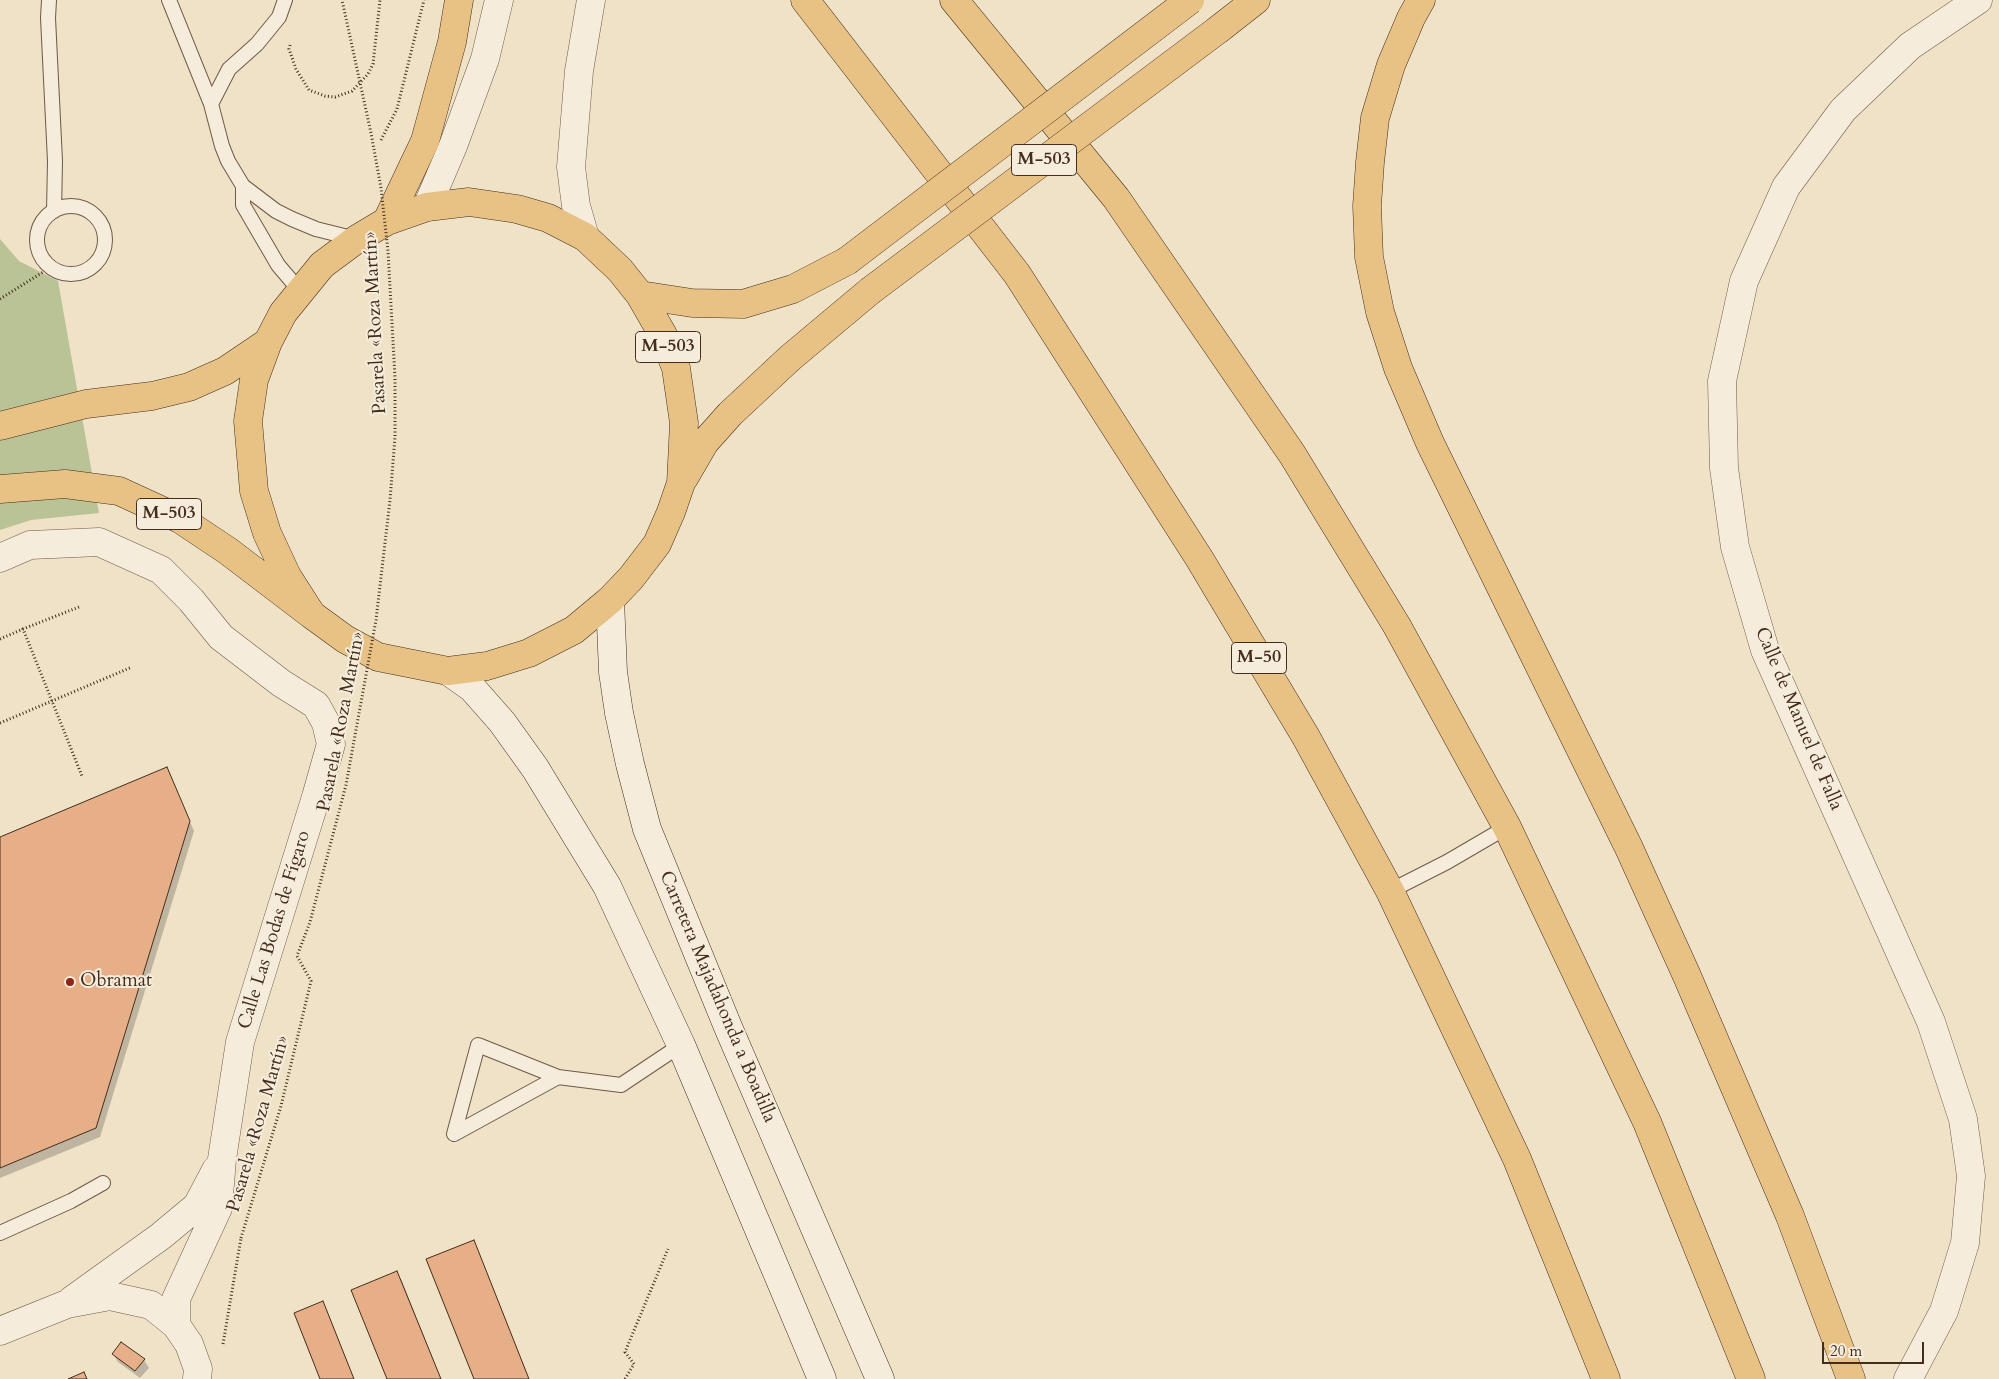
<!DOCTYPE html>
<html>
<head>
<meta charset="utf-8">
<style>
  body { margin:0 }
  #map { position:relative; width:1999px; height:1379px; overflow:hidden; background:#efe2c7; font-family:Cardo,serif }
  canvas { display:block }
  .scale { position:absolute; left:1822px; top:1342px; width:102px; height:22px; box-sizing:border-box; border:2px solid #442d1c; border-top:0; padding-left:6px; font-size:15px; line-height:18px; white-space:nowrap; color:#442d1c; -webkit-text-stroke:4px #f5ecdb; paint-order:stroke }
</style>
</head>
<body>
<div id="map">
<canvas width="1999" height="1379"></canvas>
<div class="scale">20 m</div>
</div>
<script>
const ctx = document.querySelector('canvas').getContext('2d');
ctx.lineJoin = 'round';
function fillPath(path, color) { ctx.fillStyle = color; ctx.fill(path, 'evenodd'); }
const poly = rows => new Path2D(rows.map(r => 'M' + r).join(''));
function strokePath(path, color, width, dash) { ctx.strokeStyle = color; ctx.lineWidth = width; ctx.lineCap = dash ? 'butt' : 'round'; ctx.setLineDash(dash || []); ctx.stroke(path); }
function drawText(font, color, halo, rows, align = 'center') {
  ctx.font = font + ' Cardo,serif'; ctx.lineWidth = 4; ctx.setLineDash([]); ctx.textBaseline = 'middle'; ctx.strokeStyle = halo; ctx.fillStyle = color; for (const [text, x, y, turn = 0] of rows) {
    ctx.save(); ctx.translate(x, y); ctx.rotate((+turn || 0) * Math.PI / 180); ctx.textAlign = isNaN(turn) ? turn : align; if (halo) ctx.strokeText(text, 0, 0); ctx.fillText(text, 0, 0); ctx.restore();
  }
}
const green = poly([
  [0,239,19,261,58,281,99,513,31,520,0,530]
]);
const shadow = poly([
  [167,769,194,831,100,1137,0,1178,0,838],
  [473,1241,478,1250,529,1379,476,1379],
  [397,1273,402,1281,441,1379,389,1379],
  [323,1303,327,1311,354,1379,322,1379],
  [113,1354,144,1360,149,1368,140,1378,118,1362]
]);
const building = poly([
  [167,767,190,821,96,1128,0,1168,0,837,167,767],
  [474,1240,529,1379,474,1379,426,1259,474,1240],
  [397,1271,441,1379,387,1379,351,1290,397,1271],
  [323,1301,354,1379,320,1379,294,1313,323,1301],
  [121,1342,145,1359,135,1371,112,1354,121,1342],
  [84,1372,87,1379,68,1379,84,1372]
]);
const path = poly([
  [290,45,289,49,296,69,309,90,325,96,335,97,352,91,368,74,373,64,380,0],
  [381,140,397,109,424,0],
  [0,299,51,267],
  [79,607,23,629,82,776],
  [0,639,23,629],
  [0,723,132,667],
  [223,1344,241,1238],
  [625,1379,634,1364,625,1352,668,1249]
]);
const lane = poly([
  [49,0,48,18,55,161,54,211],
  [169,0,211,104,222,146,228,161,243,186,276,211,292,219,316,229,356,239],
  [211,104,229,69,257,44,279,17,285,0],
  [243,186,243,205,278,265,300,291],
  '37 240a34 34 0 1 1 68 0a34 34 0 1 1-68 0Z',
  [1390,891,1447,862,1507,827],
  [558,1077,478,1045,454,1134,558,1077,621,1085,681,1045],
  [0,1233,71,1201,103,1183]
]);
const street = poly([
  [427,207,453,146,485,59,499,0],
  [585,237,576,206,571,167,579,71,591,0],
  [0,558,30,545,99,542,161,570,191,600,221,637,281,683,316,705,326,723,331,744,316,797,240,1042,222,1159,218,1208,176,1299,176,1325],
  [72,1300,161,1236,197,1206,216,1170],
  [0,1331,67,1304,110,1296,151,1305,176,1325,189,1344,198,1369,197,1379],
  [1908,1379,1944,1311,1965,1243,1971,1176,1963,1119,1931,1022,1765,650,1735,547,1724,468,1722,381,1744,281,1786,187,1843,110,1910,46,1978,0]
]);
const secondary = poly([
  [610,600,613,672,619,713,630,764,647,829,728,1027,880,1379],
  [448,671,472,688,502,722,535,768,607,886,681,1045,822,1379]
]);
const highway = poly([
  [805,0,1017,274,1199,558,1306,737,1390,891,1517,1159,1606,1379],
  [954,0,1116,198,1292,454,1397,626,1507,827,1647,1122,1751,1379],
  [1421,0,1411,18,1391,65,1375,118,1370,162,1367,206,1369,257,1380,312,1398,368,1430,443,1629,848,1687,976,1790,1216,1851,1379],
  [1219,29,1256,0],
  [387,221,425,141,452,42,459,0],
  [640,295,692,303,743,304,793,289,847,261],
  [0,426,86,404,152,396,189,387,225,371,268,342],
  [684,478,705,442,730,414,790,358,870,291],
  [0,489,65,484,119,491,180,519,228,551,312,615,345,639,378,657,448,671,487,666,529,653,574,630,610,600,631,578,657,544,671,512,681,483,684,423,676,368,663,335,640,295,620,270,585,237,548,218,517,209,469,202,427,207,387,221,357,239,322,265,283,313,268,342,254,380,248,421,254,491,267,533,287,576,312,615]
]);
const pathBridge = poly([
  [241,1238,281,1106,311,981,297,956,310,922,346,785,376,620,390,500,395,437,395,378,388,251,381,188,371,133,342,0]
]);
const highwayBridge = poly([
  [847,261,1190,0],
  [870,291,1219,29]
]);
const markers = [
  [70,982,5,"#8f2418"]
];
const shields = [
  [1044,160,65],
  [668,347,65],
  [169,514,65],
  [1259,658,55]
];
const shieldNames = [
  ["M-503",1044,160],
  ["M-503",668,347],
  ["M-503",169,514],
  ["M-50",1259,658]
];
const streetNames = [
  ["Pasarela «Roza Martín»",376,323,-93],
  ["Calle de Manuel de Falla",1798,719,67],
  ["Pasarela «Roza Martín»",342,722,-79],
  ["Calle Las Bodas de Fígaro",275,930,-73],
  ["Carretera Majadahonda a Boadilla",717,997,67],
  ["Pasarela «Roza Martín»",259,1124,-74]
];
const poiNames = [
  ["Obramat",80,982]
];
fillPath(green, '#bac395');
fillPath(shadow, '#0003');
fillPath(building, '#e7af88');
strokePath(building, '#442d1c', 1);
strokePath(lane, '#6f5a47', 16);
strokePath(street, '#6f5a47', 29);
strokePath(secondary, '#442d1c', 29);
strokePath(highway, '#442d1c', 29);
strokePath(path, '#442d1c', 3, [1, 2.5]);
strokePath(lane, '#f5ecdb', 14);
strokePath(street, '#f5ecdb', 28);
strokePath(secondary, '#f5ecdb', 28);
strokePath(highway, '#e8c184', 28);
strokePath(highwayBridge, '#442d1c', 29, []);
strokePath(pathBridge, '#442d1c', 3, [1, 2.5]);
strokePath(highwayBridge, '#e8c184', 28);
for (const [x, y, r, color] of markers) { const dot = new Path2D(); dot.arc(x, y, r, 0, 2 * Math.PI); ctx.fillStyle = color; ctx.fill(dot); strokePath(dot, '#f5ecdb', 2); }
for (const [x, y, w] of shields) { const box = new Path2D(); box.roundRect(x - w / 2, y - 15.5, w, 31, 4); ctx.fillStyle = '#f5ecdb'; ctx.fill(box); strokePath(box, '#442d1c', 1); }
drawText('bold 18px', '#442d1c', null, shieldNames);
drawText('19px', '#442d1c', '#f5ecdb', streetNames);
drawText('19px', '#442d1c', '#f5ecdb', poiNames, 'left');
</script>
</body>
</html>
